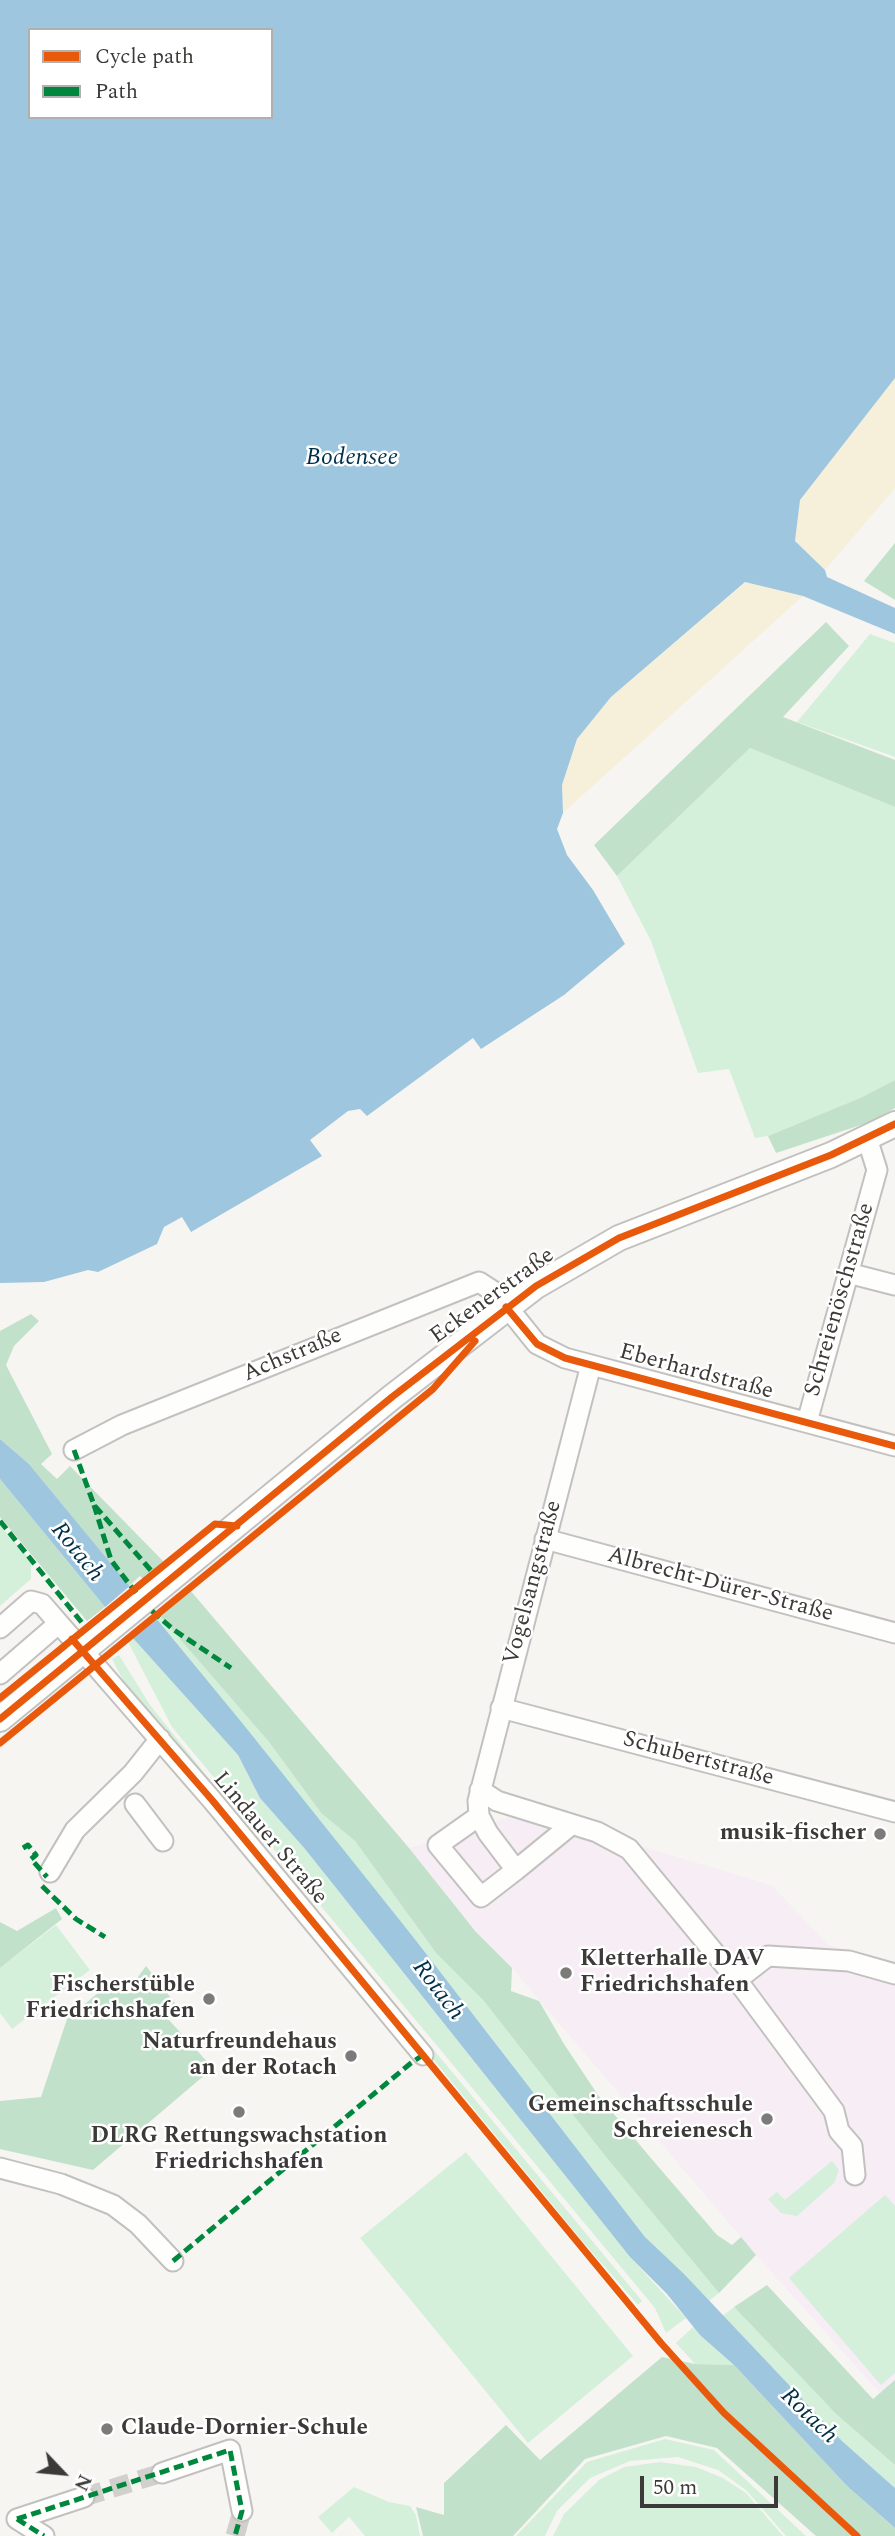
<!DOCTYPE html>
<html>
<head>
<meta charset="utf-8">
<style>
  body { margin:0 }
  #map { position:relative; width:895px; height:2536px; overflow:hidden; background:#f7f5f2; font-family:Spectral,serif }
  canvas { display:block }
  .legend { position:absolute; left:28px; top:28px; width:245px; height:91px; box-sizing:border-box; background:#fff; border:2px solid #b1b0af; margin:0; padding:9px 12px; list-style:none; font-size:21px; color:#3c3a38 }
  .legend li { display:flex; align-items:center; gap:14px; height:35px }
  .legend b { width:35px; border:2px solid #b1b0af }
  .north { position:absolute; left:28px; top:2438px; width:70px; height:70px; -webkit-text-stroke:5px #fff; paint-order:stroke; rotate:116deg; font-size:19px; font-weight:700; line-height:28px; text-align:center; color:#3c3a38 }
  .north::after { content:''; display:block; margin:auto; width:24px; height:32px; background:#3c3a38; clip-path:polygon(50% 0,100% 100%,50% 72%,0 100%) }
  .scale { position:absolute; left:640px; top:2476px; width:138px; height:32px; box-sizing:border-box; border:4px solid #3c3a38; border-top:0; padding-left:9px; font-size:21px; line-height:24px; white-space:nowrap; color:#3c3a38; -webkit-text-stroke:5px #fff; paint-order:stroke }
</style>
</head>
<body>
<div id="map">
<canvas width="895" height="2536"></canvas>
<ul class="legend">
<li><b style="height:9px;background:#e8590c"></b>Cycle path</li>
<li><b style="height:9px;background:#00873e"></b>Path</li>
</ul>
<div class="north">N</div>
<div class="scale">50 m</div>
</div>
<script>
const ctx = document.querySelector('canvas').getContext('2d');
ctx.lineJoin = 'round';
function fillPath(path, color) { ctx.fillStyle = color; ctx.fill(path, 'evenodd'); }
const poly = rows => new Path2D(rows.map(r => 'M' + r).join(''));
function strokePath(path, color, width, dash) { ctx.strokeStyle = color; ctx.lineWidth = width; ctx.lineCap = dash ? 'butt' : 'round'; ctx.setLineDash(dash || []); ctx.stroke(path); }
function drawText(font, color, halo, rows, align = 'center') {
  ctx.font = font + ' Spectral,serif'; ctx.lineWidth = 5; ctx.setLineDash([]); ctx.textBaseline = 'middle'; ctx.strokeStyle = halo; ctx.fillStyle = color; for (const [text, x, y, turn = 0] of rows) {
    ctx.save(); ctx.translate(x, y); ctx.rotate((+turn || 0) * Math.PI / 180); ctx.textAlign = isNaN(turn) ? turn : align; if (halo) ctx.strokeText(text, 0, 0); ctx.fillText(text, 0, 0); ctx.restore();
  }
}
const education = poly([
  [527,1812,771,1885,830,1946,895,1962,895,2393,886,2400,756,2255,512,1968,476,1932,409,1848]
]);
const green = poly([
  [870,634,895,643,895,757,797,722],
  [750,748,895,807,895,1080,860,1098,768,1136,755,1138,729,1069,698,1073,651,941,617,876],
  [0,1525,31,1561,31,1579,0,1606],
  [159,1615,269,1742,321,1813,355,1841,436,1953,483,2000,606,2157,719,2293,709,2301,645,2237,414,1938,155,1619],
  [133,1638,238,1755,260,1798,305,1849,630,2257,686,2318,666,2333,655,2308,172,1727,128,1642],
  [119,1655,150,1705,206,1775,642,2301,638,2305,583,2242,124,1682,112,1659],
  [56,1925,90,1970,12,2029,0,2013,0,1968],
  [466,2152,633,2356,528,2443,360,2238],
  [832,2161,839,2170,834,2183,797,2216,781,2213,768,2199,777,2192,785,2200],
  [885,2195,895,2206,895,2373,881,2385,789,2278],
  [734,2307,837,2415,895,2465,895,2488,842,2441,722,2316],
  [693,2327,734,2365,695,2364,676,2343],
  [665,2439,714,2450,806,2536,786,2536,746,2490,718,2470,678,2457,630,2461,590,2478,557,2511,545,2536,516,2536,587,2462],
  [660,2462,696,2467,723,2478,746,2493,783,2536,553,2536,564,2514,599,2480,624,2467],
  [354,2487,389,2502,410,2506,416,2515,420,2536,365,2536,349,2517,332,2533,318,2517]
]);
const forest = poly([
  [895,543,895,600,864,581],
  [826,622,849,646,783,717,895,760,895,807,750,748,617,876,594,845],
  [895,1080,895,1108,870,1122,776,1153,768,1136,860,1098],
  [31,1314,39,1321,14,1346,6,1365,52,1454,41,1464,57,1479,70,1466,164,1562,143,1579,140,1576,129,1586,29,1464,0,1439,0,1331],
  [0,1479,105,1607,87,1621,0,1517],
  [190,1590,409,1848,476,1932,512,1968,511,1991,539,2001,564,2044,598,2095,650,2157,717,2235,732,2245,741,2237,756,2255,719,2293,606,2157,483,2000,436,1953,355,1841,321,1813,269,1742,159,1615],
  [56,1908,62,1919,0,1968,0,1922,17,1931],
  [146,1966,178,2007,168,2019,213,2068,93,2170,0,2149,0,2101,41,2097,67,2019,112,1981,127,1992],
  [767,2285,873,2399,895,2380,895,2465,837,2415,734,2307],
  [662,2357,695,2364,734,2365,847,2486,895,2528,895,2536,816,2536,717,2448,666,2436,585,2459,513,2536,423,2536,416,2507,444,2515,444,2483,506,2425,540,2460]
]);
const sand = poly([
  [895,378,895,488,825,570,795,541,800,500],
  [746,582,803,596,563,813,562,785,577,739,611,697]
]);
const water = poly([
  [0,0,895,0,895,378,800,500,795,541,825,570,827,577,895,608,895,634,803,596,745,582,611,697,577,739,562,785,563,813,557,829,567,855,593,890,625,944,564,995,481,1049,473,1038,367,1116,360,1109,348,1111,310,1140,322,1156,191,1232,182,1217,164,1227,157,1244,98,1272,88,1270,44,1282,0,1283],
  [30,30,271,30,271,117,30,117],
  [0,1439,29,1464,243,1724,414,1938,645,2237,684,2274,842,2441,895,2488,895,2528,847,2486,734,2365,700,2335,667,2294,630,2257,305,1849,260,1798,238,1755,105,1607,0,1479]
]);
const pier = poly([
  [132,1584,158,1616,131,1640,103,1609]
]);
const minorTunnel = poly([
  [84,2497,162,2473],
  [235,2536,242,2511]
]);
const minor = poly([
  [848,1273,895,1285],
  [807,1422,877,1170,867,1138],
  [74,1450,122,1425,479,1282,496,1293,537,1344,565,1358,895,1446],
  [545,1539,895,1633],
  [0,1628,31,1601,42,1604,212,1800,423,2055],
  [0,1674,58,1624],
  [501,1708,895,1812],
  [480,1790,497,1801,597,1832,629,1849,737,1980,768,1956,849,1961,895,1974],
  [135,1804,163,1841],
  [479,1816,438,1845,481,1897,516,1870],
  [571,1825,516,1870,488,1833,479,1816,478,1801,591,1365],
  [50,1872,75,1830,133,1773,160,1739],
  [737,1980,834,2111,839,2131,852,2146,855,2175],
  [0,2168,61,2184,113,2205,138,2224,173,2261],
  [162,2473,230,2450,242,2511],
  [17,2519,84,2497],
  [17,2519,44,2536]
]);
const major = poly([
  [0,1719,392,1397,536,1286,619,1238,831,1155,895,1124]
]);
const quiet = poly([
  [74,1450,94,1505,154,1574],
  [94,1505,111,1560,136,1593],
  [0,1521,87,1629],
  [152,1611,174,1630,231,1668],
  [23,1848,28,1845,36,1855,31,1859,47,1877],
  [42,1886,76,1919,105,1937],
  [173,2261,411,2063,423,2055,426,2058],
  [17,2519,230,2450,242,2511,235,2536],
  [17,2519,44,2536]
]);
const cycleway = poly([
  [506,1307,537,1344,565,1358,895,1446],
  [72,1639,212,1800,661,2343,724,2413,857,2536],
  [0,1698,215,1524,237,1526],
  [0,1719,392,1397,536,1286,619,1238,831,1155,895,1124],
  [0,1743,433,1389,475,1341]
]);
const markers = [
  [880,1834,7,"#7d7b79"],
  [566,1973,7,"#7d7b79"],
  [209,1999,7,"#7d7b79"],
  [351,2056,7,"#7d7b79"],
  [239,2112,7,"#7d7b79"],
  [767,2119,7,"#7d7b79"],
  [107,2429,7,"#7d7b79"]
];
const streetNames = [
  ["Eckenerstraße",493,1297,-36],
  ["Schreienöschstraße",841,1300,-74],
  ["Achstraße",293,1356,-23],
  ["Eberhardstraße",696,1373,15],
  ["Vogelsangstraße",534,1583,-75],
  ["Albrecht-Dürer-Straße",720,1586,15],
  ["Schubertstraße",698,1760,15],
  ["Lindauer Straße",269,1839,50]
];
const poiNames = [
  ["musik-fischer",866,1834],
  ["Kletterhalle DAV",580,1960,"left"],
  ["Friedrichshafen",580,1986,"left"],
  ["Fischerstüble",195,1986],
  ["Friedrichshafen",195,2012],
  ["Naturfreundehaus",337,2043],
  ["an der Rotach",337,2069],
  ["Gemeinschaftsschule",753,2106],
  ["Schreienesch",753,2132],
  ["DLRG Rettungswachstation",239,2137,"center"],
  ["Friedrichshafen",239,2163,"center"],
  ["Claude-Dornier-Schule",121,2429,"left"]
];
const waterNames = [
  ["Bodensee",352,459],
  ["Rotach",76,1553,51],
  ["Rotach",437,1991,53],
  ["Rotach",808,2417,44]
];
fillPath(education, '#f6edf5');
fillPath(green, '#d4f0db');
fillPath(forest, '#c2e1ca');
fillPath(sand, '#f6f0da');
fillPath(water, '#9ec6df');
fillPath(pier, '#f7f5f2');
strokePath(minorTunnel, '#d2d0cd', 19, [19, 10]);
strokePath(minor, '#c3c1bf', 23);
strokePath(major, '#c3c1bf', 28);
strokePath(minor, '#fefefd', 19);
strokePath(major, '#fefefd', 24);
strokePath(quiet, '#00873e', 5, [10, 5]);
strokePath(cycleway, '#e8590c', 7);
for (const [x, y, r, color] of markers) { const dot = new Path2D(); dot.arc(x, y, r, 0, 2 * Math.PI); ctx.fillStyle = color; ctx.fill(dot); strokePath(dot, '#fff', 2.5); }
drawText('23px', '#3c3a38', '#fff', streetNames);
drawText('bold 23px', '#3c3a38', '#fff', poiNames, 'right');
drawText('italic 24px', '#003048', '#fff', waterNames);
</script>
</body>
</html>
